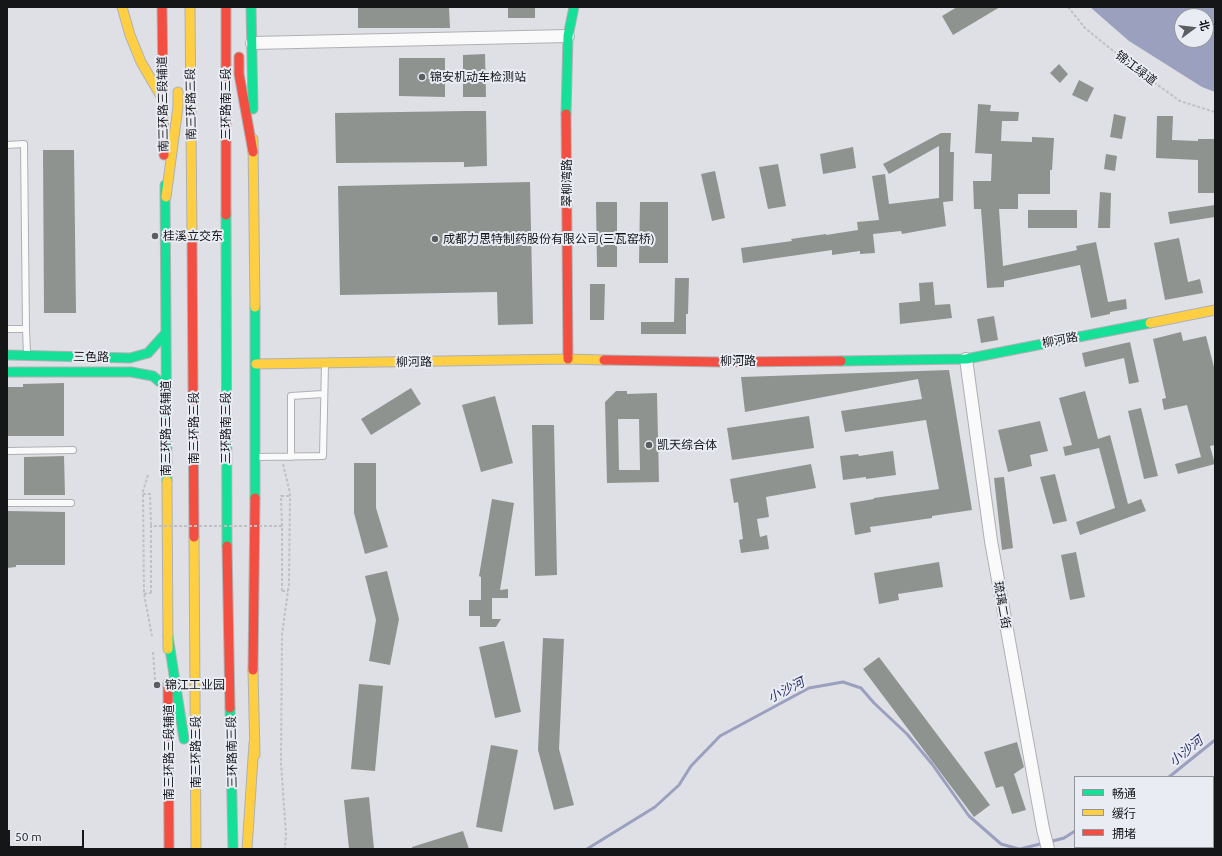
<!DOCTYPE html>
<html>
<head>
<meta charset="utf-8">
<style>
  body { margin:0 }
  #map { position:relative; width:1222px; height:856px; overflow:hidden; background:#dfe0e5; font-family:Ubuntu,"Noto Sans SC",sans-serif }
  canvas { display:block }
  .frame { position:absolute; inset:0; border:8px solid #151618; pointer-events:none }
  .legend { position:absolute; left:1074px; top:776px; width:140px; height:72px; box-sizing:border-box; background:#eaecf4; border:1px solid #95969c; margin:0; padding:5px 7px; list-style:none; font-size:12px; color:#151618 }
  .legend li { display:flex; align-items:center; gap:8px; height:20px }
  .legend b { width:20px; border:1px solid #95969c }
  .north { position:absolute; left:1174px; top:8px; width:40px; height:40px; box-sizing:border-box; background:#eaecf4; border:1px solid #95969c; border-radius:50%; rotate:75deg; font-size:11px; font-weight:700; line-height:16px; text-align:center; color:#151618 }
  .north::after { content:''; display:block; margin:auto; width:14px; height:18px; background:#5c5d60; clip-path:polygon(50% 0,100% 100%,50% 72%,0 100%) }
  .scale { position:absolute; left:8px; top:830px; width:76px; height:18px; box-sizing:border-box; border:2px solid #151618; border-top:0; padding-left:5px; font-size:12px; line-height:14px; white-space:nowrap; color:#151618; -webkit-text-stroke:3px #eaecf4; paint-order:stroke }
</style>
</head>
<body>
<div id="map">
<canvas width="1222" height="856"></canvas>
<div class="frame"></div>
<ul class="legend">
<li><b style="height:5px;background:#16e098"></b>畅通</li>
<li><b style="height:5px;background:#ffcf43"></b>缓行</li>
<li><b style="height:5px;background:#f24e42"></b>拥堵</li>
</ul>
<div class="north">北</div>
<div class="scale">50 m</div>
</div>
<script>
const ctx = document.querySelector('canvas').getContext('2d');
ctx.lineJoin = 'round';
function fillPath(path, color) { ctx.fillStyle = color; ctx.fill(path, 'evenodd'); }
const poly = rows => new Path2D(rows.map(r => 'M' + r).join(''));
function strokePath(path, color, width, dash) { ctx.strokeStyle = color; ctx.lineWidth = width; ctx.lineCap = dash ? 'butt' : 'round'; ctx.setLineDash(dash || []); ctx.stroke(path); }
function drawText(font, color, halo, rows, align = 'center') {
  ctx.font = font + ' Ubuntu,"Noto Sans SC",sans-serif'; ctx.lineWidth = 4; ctx.setLineDash([]); ctx.textBaseline = 'middle'; ctx.strokeStyle = halo; ctx.fillStyle = color; for (const [text, x, y, turn = 0] of rows) {
    ctx.save(); ctx.translate(x, y); ctx.rotate((+turn || 0) * Math.PI / 180); ctx.textAlign = isNaN(turn) ? turn : align; if (halo) ctx.strokeText(text, 0, 0); ctx.fillText(text, 0, 0); ctx.restore();
  }
}
const water = poly([
  [1090,7,1215,7,1215,92,1202,87,1129,41],
  [1182,16,1206,16,1206,40,1182,40]
]);
const stream = poly([
  [1169,777,1215,740],
  [1049,842,1064,838,1075,831],
  [587,849,655,807,679,785,691,766,720,736,809,688,843,682,861,688,874,703,907,734,932,764,969,816,1001,844,1019,849],
  [1020,849,1044,843]
]);
const ferry = poly([
  [1193,7,1204,16],
  [1206,18,1215,26]
]);
const building = poly([
  [358,7,449,7,450,28,358,28],
  [508,7,535,7,535,18,508,18],
  [957,7,1000,7,953,35,942,16],
  [485,54,486,97,463,97,463,55],
  [399,58,445,58,445,97,399,96],
  [1059,64,1068,74,1060,83,1050,73],
  [1079,80,1094,88,1087,102,1072,95],
  [978,104,991,105,990,111,1019,112,1018,121,1002,121,1001,141,1032,142,1032,137,1054,138,1052,170,1050,170,1050,194,1018,194,1018,209,999,209,1003,266,1077,250,1076,246,1096,242,1108,302,1126,299,1127,309,1110,312,1110,314,1091,318,1080,265,1004,281,1004,287,987,288,981,209,974,209,973,181,991,181,992,154,975,153],
  [467,111,486,111,487,166,464,167,464,162,336,163,335,113],
  [1114,114,1126,117,1122,139,1110,137],
  [1157,116,1173,116,1172,140,1198,141,1198,139,1215,139,1215,193,1198,193,1198,160,1156,158],
  [941,133,951,133,950,152,954,152,953,201,943,202,946,226,902,234,901,231,873,234,875,253,860,254,860,251,832,255,832,250,743,263,741,248,792,241,791,239,826,234,826,235,858,230,857,222,879,220,872,176,885,174,889,204,939,198,939,146,889,174,883,164],
  [853,147,856,168,823,174,820,154],
  [43,150,74,150,76,313,44,313],
  [1106,154,1117,156,1115,171,1104,169],
  [778,164,786,206,768,209,759,167],
  [715,171,725,218,712,221,701,174],
  [530,182,533,324,498,325,497,292,340,295,338,186],
  [1100,192,1111,193,1110,228,1098,228],
  [596,202,617,202,617,267,597,267],
  [640,202,668,202,668,263,639,263],
  [1215,205,1215,217,1170,224,1168,212],
  [1028,210,1077,210,1077,228,1028,228],
  [1179,238,1188,282,1200,279,1203,293,1165,300,1154,243],
  [675,278,689,278,688,314,686,314,686,334,641,334,641,322,674,322],
  [933,282,935,305,950,304,952,318,900,324,899,303,920,301,919,283],
  [590,284,605,284,604,320,590,320],
  [994,316,998,340,981,343,977,319],
  [1181,332,1183,341,1206,336,1215,371,1215,445,1210,446,1215,464,1178,474,1175,464,1201,457,1187,405,1164,410,1162,399,1166,398,1153,339],
  [1130,342,1139,382,1129,384,1124,358,1085,367,1082,353],
  [949,370,972,510,932,516,932,518,870,527,871,532,855,535,850,503,874,499,874,498,939,489,926,420,845,432,841,411,922,399,918,379,745,412,741,377],
  [64,383,64,436,7,436,7,387,23,387,23,384],
  [411,388,421,404,371,435,361,419],
  [616,391,627,391,627,394,657,393,659,482,607,483,605,402],
  [618,419,639,419,640,470,619,470],
  [1085,391,1098,439,1110,435,1128,504,1141,499,1146,511,1080,535,1076,522,1115,508,1099,448,1065,456,1063,447,1072,445,1059,398],
  [495,396,513,463,481,472,462,405],
  [1141,408,1158,476,1144,479,1128,411],
  [809,416,814,448,732,460,727,428],
  [1040,421,1048,451,1030,455,1032,466,1008,472,998,430],
  [532,425,554,425,557,575,535,576],
  [893,451,896,475,866,479,866,477,843,480,840,456,858,454,859,456],
  [64,456,65,495,24,495,24,457],
  [354,463,376,463,376,508,388,547,365,554,354,513],
  [811,464,816,488,766,497,769,517,757,519,760,537,767,535,769,549,741,553,739,540,743,539,738,502,734,503,730,479],
  [1055,474,1067,521,1053,524,1040,477],
  [1004,477,1013,548,1002,550,994,478],
  [492,499,514,503,500,590,508,589,508,598,492,598,492,619,501,619,496,627,480,627,480,616,469,616,469,600,481,600,481,577,479,576],
  [7,511,65,512,65,565,16,565,16,567,7,568],
  [1076,552,1085,597,1070,600,1061,555],
  [939,562,943,587,898,594,899,600,879,604,874,573],
  [387,571,399,619,390,665,369,661,376,620,365,576],
  [543,638,564,639,559,749,574,805,554,810,538,750],
  [504,641,521,712,495,718,479,647],
  [879,657,990,805,974,817,863,669],
  [359,684,383,686,375,771,351,769],
  [1017,742,1024,767,1014,774,1026,810,1012,814,1003,786,996,788,984,752],
  [491,745,518,750,502,832,476,827],
  [369,797,374,849,349,849,344,800],
  [463,831,469,849,412,849,412,847]
]);
const path = poly([
  [1068,7,1085,28,1138,71,1180,101,1215,112],
  [283,464,290,493,289,584,282,634,281,763,286,835,285,849],
  [148,475,143,491,144,594,152,636],
  [143,494,150,494,151,526],
  [282,526,281,496,290,496],
  [282,591,288,591],
  [144,594,151,593],
  [153,652,155,680]
]);
const lane = poly([
  [7,145,24,144,26,329],
  [7,329,26,329,27,354],
  [7,451,73,450],
  [257,457,323,456,325,364],
  [291,457,291,396,323,394],
  [7,503,71,503]
]);
const street = poly([
  [252,43,568,36],
  [966,359,991,541,1043,829,1048,849]
]);
const fast = poly([
  [251,7,253,109],
  [566,114,568,36,574,7],
  [165,185,167,481],
  [226,215,227,546],
  [7,355,130,358,148,353,165,334],
  [841,361,966,359,1150,323],
  [7,372,131,372,153,376,167,388],
  [255,498,255,307],
  [168,636,184,739],
  [230,708,233,849]
]);
const slow = poly([
  [122,7,130,35,141,62,162,98],
  [190,7,192,239],
  [253,139,255,307],
  [166,197,178,107,178,92],
  [1150,323,1215,310],
  [256,364,568,359,604,360],
  [167,481,168,649],
  [194,537,196,849],
  [253,670,255,755],
  [247,849,254,743]
]);
const jam = poly([
  [162,7,164,155],
  [226,7,226,215],
  [239,57,239,74,253,152],
  [566,114,568,359],
  [192,239,194,537],
  [604,360,720,362,841,361],
  [227,546,230,708],
  [253,670,255,498],
  [168,683,169,849]
]);
const pathBridge = poly([
  [151,593,151,526,282,526,282,591]
]);
const markers = [
  [422,77,4,"#5c5d60"],
  [155,236,4,"#5c5d60"],
  [435,239,4,"#5c5d60"],
  [649,445,4,"#5c5d60"],
  [157,685,4,"#5c5d60"]
];
const streetNames = [
  ["锦江绿道",1136,68,37],
  ["南三环路三段辅道",163,104,-91],
  ["南三环路三段",191,104,-91],
  ["三环路南三段",226,104,-90],
  ["翠柳湾路",567,183,-90],
  ["柳河路",1060,340,-11],
  ["三色路",91,357,1],
  ["柳河路",738,361],
  ["柳河路",414,362,-1],
  ["南三环路三段辅道",166,428,-90],
  ["南三环路三段",194,428,-90],
  ["三环路南三段",226,428,-90],
  ["琉璃二街",1002,605,80],
  ["南三环路三段辅道",169,752,-90],
  ["南三环路三段",196,752,-90],
  ["三环路南三段",232,752,-91]
];
const poiNames = [
  ["锦安机动车检测站",430,77],
  ["桂溪立交东",163,236],
  ["成都力思特制药股份有限公司(三瓦窑桥)",443,239],
  ["凯天综合体",657,445],
  ["锦江工业园",165,685]
];
const waterNames = [
  ["小沙河",786,690,-27],
  ["小沙河",1186,751,-39]
];
fillPath(water, '#9ba0bf');
strokePath(stream, '#9ba0bf', 3);
strokePath(ferry, '#2e346a', 1, [5, 4]);
fillPath(building, '#8e938f');
strokePath(lane, '#afb0b4', 8);
strokePath(street, '#afb0b4', 14);
strokePath(fast, '#afb0b4', 11);
strokePath(slow, '#afb0b4', 11);
strokePath(jam, '#afb0b4', 11);
strokePath(path, '#c0c0c1', 2, [3, 2]);
strokePath(lane, '#fafafb', 6);
strokePath(street, '#fafafb', 12);
strokePath(fast, '#16e098', 9);
strokePath(slow, '#ffcf43', 9);
strokePath(jam, '#f24e42', 9);
strokePath(pathBridge, '#c0c0c1', 2, [3, 2]);
for (const [x, y, r, color] of markers) { const dot = new Path2D(); dot.arc(x, y, r, 0, 2 * Math.PI); ctx.fillStyle = color; ctx.fill(dot); strokePath(dot, '#eaecf4', 1.5); }
drawText('12px', '#151618', '#eaecf4', streetNames);
drawText('12px', '#151618', '#eaecf4', poiNames, 'left');
drawText('italic 13px', '#2e346a', '#eaecf4', waterNames);
</script>
</body>
</html>
